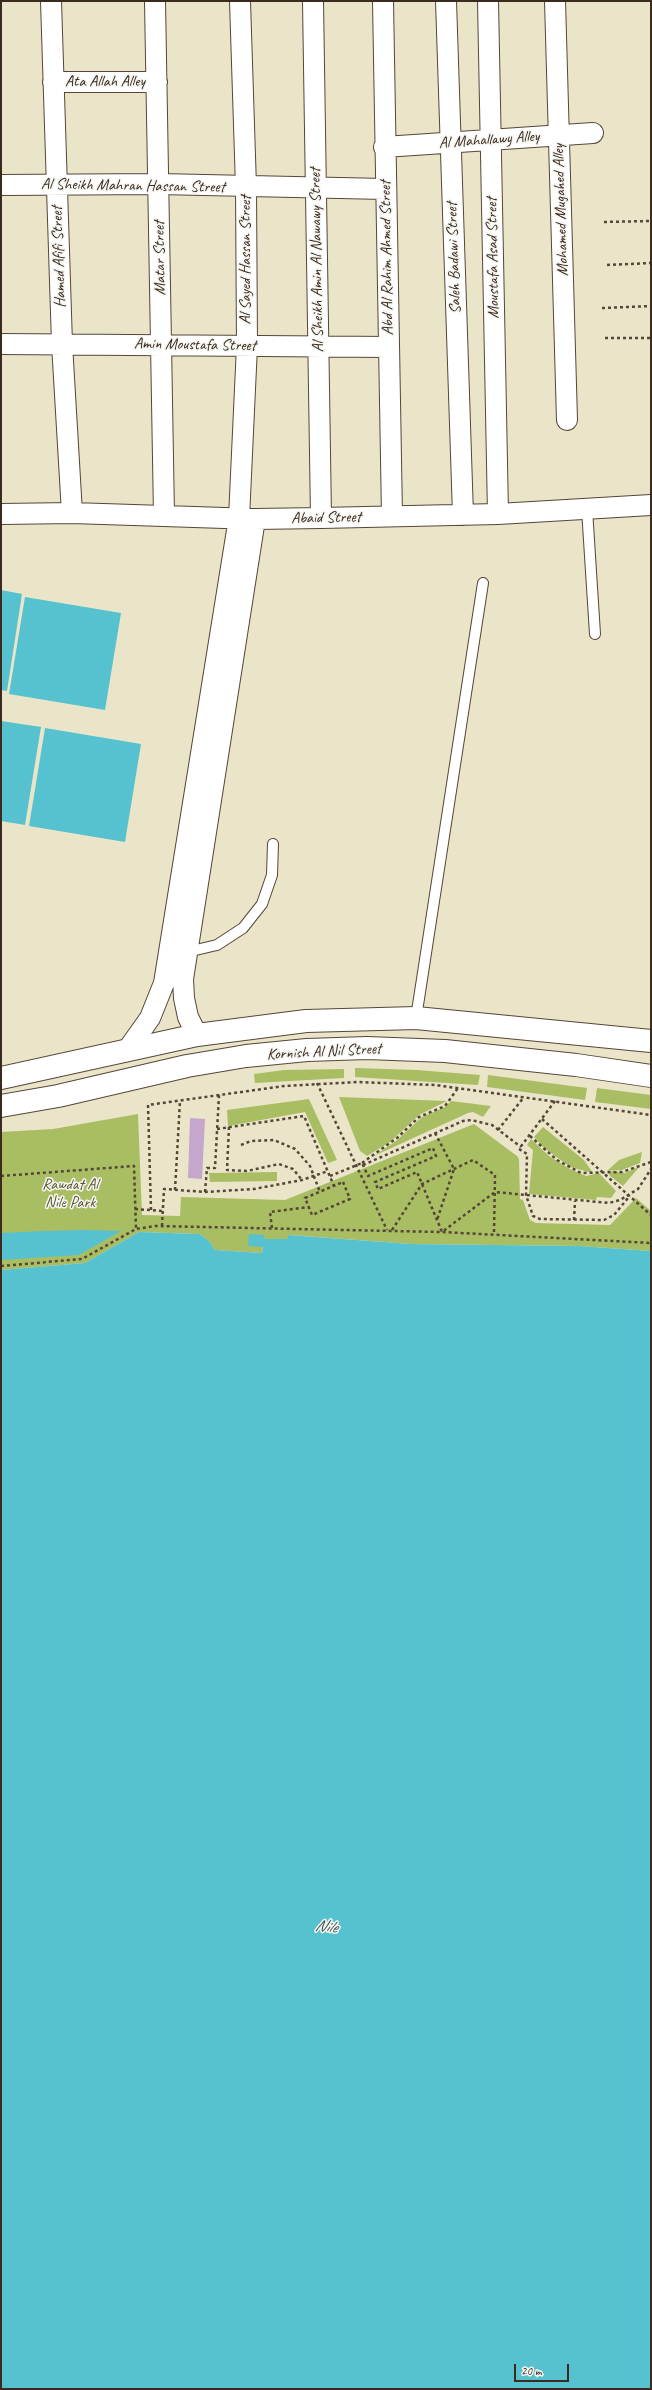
<!DOCTYPE html>
<html>
<head>
<meta charset="utf-8">
<style>
  body { margin:0 }
  #map { position:relative; width:652px; height:2390px; overflow:hidden; background:#eae5c9; font-family:Caveat,sans-serif }
  canvas { display:block }
  .frame { position:absolute; inset:0; border:2px solid #3b2a1e; pointer-events:none }
  .scale { position:absolute; left:514px; top:2364px; width:55px; height:18px; box-sizing:border-box; border:2px solid #3b2a1e; border-top:0; padding-left:5px; font-size:12px; line-height:14px; white-space:nowrap; color:#3b2a1e; -webkit-text-stroke:3px #f6f6f2; paint-order:stroke }
</style>
</head>
<body>
<div id="map">
<canvas width="652" height="2390"></canvas>
<div class="frame"></div>
<div class="scale">20 m</div>
</div>
<script>
const ctx = document.querySelector('canvas').getContext('2d');
ctx.lineJoin = 'round';
function fillPath(path, color) { ctx.fillStyle = color; ctx.fill(path, 'evenodd'); }
const poly = rows => new Path2D(rows.map(r => 'M' + r).join(''));
function strokePath(path, color, width, dash) { ctx.strokeStyle = color; ctx.lineWidth = width; ctx.lineCap = dash ? 'butt' : 'round'; ctx.setLineDash(dash || []); ctx.stroke(path); }
function drawText(font, color, halo, rows, align = 'center') {
  ctx.font = font + ' Caveat,sans-serif'; ctx.lineWidth = 3; ctx.setLineDash([]); ctx.textBaseline = 'middle'; ctx.strokeStyle = halo; ctx.fillStyle = color; for (const [text, x, y, turn = 0] of rows) {
    ctx.save(); ctx.translate(x, y); ctx.rotate((+turn || 0) * Math.PI / 180); ctx.textAlign = isNaN(turn) ? turn : align; if (halo) ctx.strokeText(text, 0, 0); ctx.fillText(text, 0, 0); ctx.restore();
  }
}
const green = poly([
  [355,1068,417,1070,480,1075,478,1085,355,1077],
  [344,1069,344,1078,255,1083,254,1074,284,1070],
  [488,1075,587,1088,585,1100,487,1087],
  [597,1088,651,1095,651,1109,595,1102],
  [339,1097,447,1101,419,1115,390,1142,367,1156,360,1151],
  [309,1099,337,1160,328,1163,305,1112,228,1126,227,1110],
  [451,1101,491,1106,483,1117,473,1112,468,1113,374,1156,396,1141,422,1117,445,1107],
  [138,1114,142,1215,180,1216,181,1197,285,1200,474,1124,517,1156,519,1159,520,1199,523,1200,530,1220,536,1223,610,1225,636,1198,651,1211,651,1251,579,1246,411,1244,289,1235,288,1239,264,1239,262,1253,215,1250,210,1242,200,1234,139,1232,85,1263,1,1270,1,1132,53,1129],
  [543,1127,584,1160,593,1173,570,1167,543,1147,534,1137],
  [531,1139,549,1156,570,1169,586,1176,599,1173,616,1191,611,1198,597,1197,596,1200,529,1194,533,1150,527,1145],
  [642,1152,640,1163,622,1170,607,1171,619,1160],
  [640,1166,623,1186,609,1175,612,1171,625,1173],
  [277,1172,277,1181,210,1182,209,1173]
]);
const water = poly([
  [1,590,22,594,7,691,1,690],
  [25,597,121,613,105,710,9,694],
  [1,721,41,727,25,825,1,821],
  [45,728,141,744,125,842,29,826],
  [44,1231,83,1230,121,1231,79,1255,1,1260,1,1233],
  [139,1232,200,1234,210,1242,215,1250,262,1253,263,1247,248,1246,249,1234,264,1235,264,1239,288,1239,288,1235,411,1244,579,1246,651,1251,651,2389,1,2389,1,1270,85,1263]
]);
const building = poly([
  [190,1118,205,1119,202,1179,188,1178]
]);
const path = poly([
  [604,222,651,221],
  [607,265,651,263],
  [602,308,651,306],
  [605,338,651,338],
  [317,1083,387,1230],
  [555,1101,519,1149,527,1154,526,1195,533,1216,540,1219,604,1220,614,1215,628,1198],
  [542,1119,651,1215],
  [229,1127,227,1170,247,1171,279,1164,293,1169,302,1180],
  [217,1129,304,1116,334,1186],
  [498,1130,524,1097],
  [435,1133,454,1169,437,1220],
  [530,1136,557,1160,581,1173,622,1172,651,1162],
  [241,1145,251,1141,274,1140,295,1149,310,1166,320,1192],
  [362,1163,397,1138,419,1117,445,1106,458,1088],
  [363,1165,463,1121,471,1120,492,1125,521,1147],
  [1,1176,134,1166,136,1229],
  [330,1176,362,1163,368,1176,433,1148,436,1156,375,1182,378,1189,417,1172,442,1232,495,1192,609,1203,620,1200,638,1189,651,1169],
  [343,1182,350,1199,312,1215,305,1198,343,1182],
  [175,1190,180,1101],
  [205,1192,207,1168,215,1168,219,1095],
  [135,1209,163,1211],
  [151,1210,148,1105,284,1086,358,1082,435,1085,651,1115],
  [574,1220,575,1201],
  [162,1226,164,1189,205,1192,254,1189,302,1180,328,1171],
  [272,1228,270,1212,309,1207],
  [392,1230,422,1184,473,1160,495,1175,494,1234],
  [1,1266,82,1259,136,1229,155,1226,442,1232,651,1243]
]);
const lane = poly([
  [587,509,595,634],
  [187,952,217,945,243,928,262,904,272,875,273,844],
  [416,1018,483,583]
]);
const street = poly([
  [51,1,62,344,72,513],
  [155,1,164,515],
  [313,1,321,518],
  [383,1,392,516],
  [446,1,463,515],
  [488,1,498,514],
  [555,1,567,420],
  [53,82,157,82],
  [384,147,593,133],
  [1,185,159,184,385,189],
  [1,344,389,347],
  [1,514,72,513,255,519,321,518,498,514,651,505],
  [197,1035,188,1017,184,998,183,979,255,519],
  [128,1049,150,1018,164,983,239,518,247,346,246,187,240,1]
]);
const highway = poly([
  [1,1078,197,1035,306,1021,416,1018,651,1041],
  [1,1106,58,1096,187,1066,246,1056,307,1050,367,1048,445,1051,576,1065,651,1076]
]);
const streetNames = [
  ["Ata Allah Alley",105,82],
  ["Al Mahallawy Alley",489,140,-4],
  ["Al Sheikh Mahran Hassan Street",133,186,1],
  ["Mohamed Mugahed Alley",561,210,-92],
  ["Hamed Afifi Street",59,257,-92],
  ["Matar Street",160,258,-91],
  ["Abd Al Rahim Ahmed Street",387,258,-91],
  ["Saleh Badawi Street",454,258,-92],
  ["Moustafa Asad Street",493,258,-91],
  ["Al Sayed Hassan Street",246,260,-90],
  ["Al Sheikh Amin Al Nawawy Street",317,260,-91],
  ["Amin Moustafa Street",195,345,1],
  ["Abaid Street",326,518,-1],
  ["Kornish Al Nil Street",324,1052,-3]
];
const parkNames = [
  ["Rawdat Al",70,1185],
  ["Nile Park",70,1203]
];
const waterNames = [
  ["Nile",326,1927,7]
];
fillPath(green, '#a9be63');
fillPath(water, '#56c2cf');
fillPath(building, '#c5a7cd');
strokePath(lane, '#554638', 12);
strokePath(street, '#554638', 22);
strokePath(highway, '#554638', 24);
strokePath(path, '#554638', 2.5, [3, 3]);
strokePath(lane, '#fff', 10);
strokePath(street, '#fff', 20);
strokePath(highway, '#fff', 22);
drawText('16px', '#3b2a1e', '#f6f6f2', streetNames);
drawText('16px', '#5c5633', '#f6f6f2', parkNames);
drawText('italic 17px', '#435853', '#f6f6f2', waterNames);
</script>
</body>
</html>
